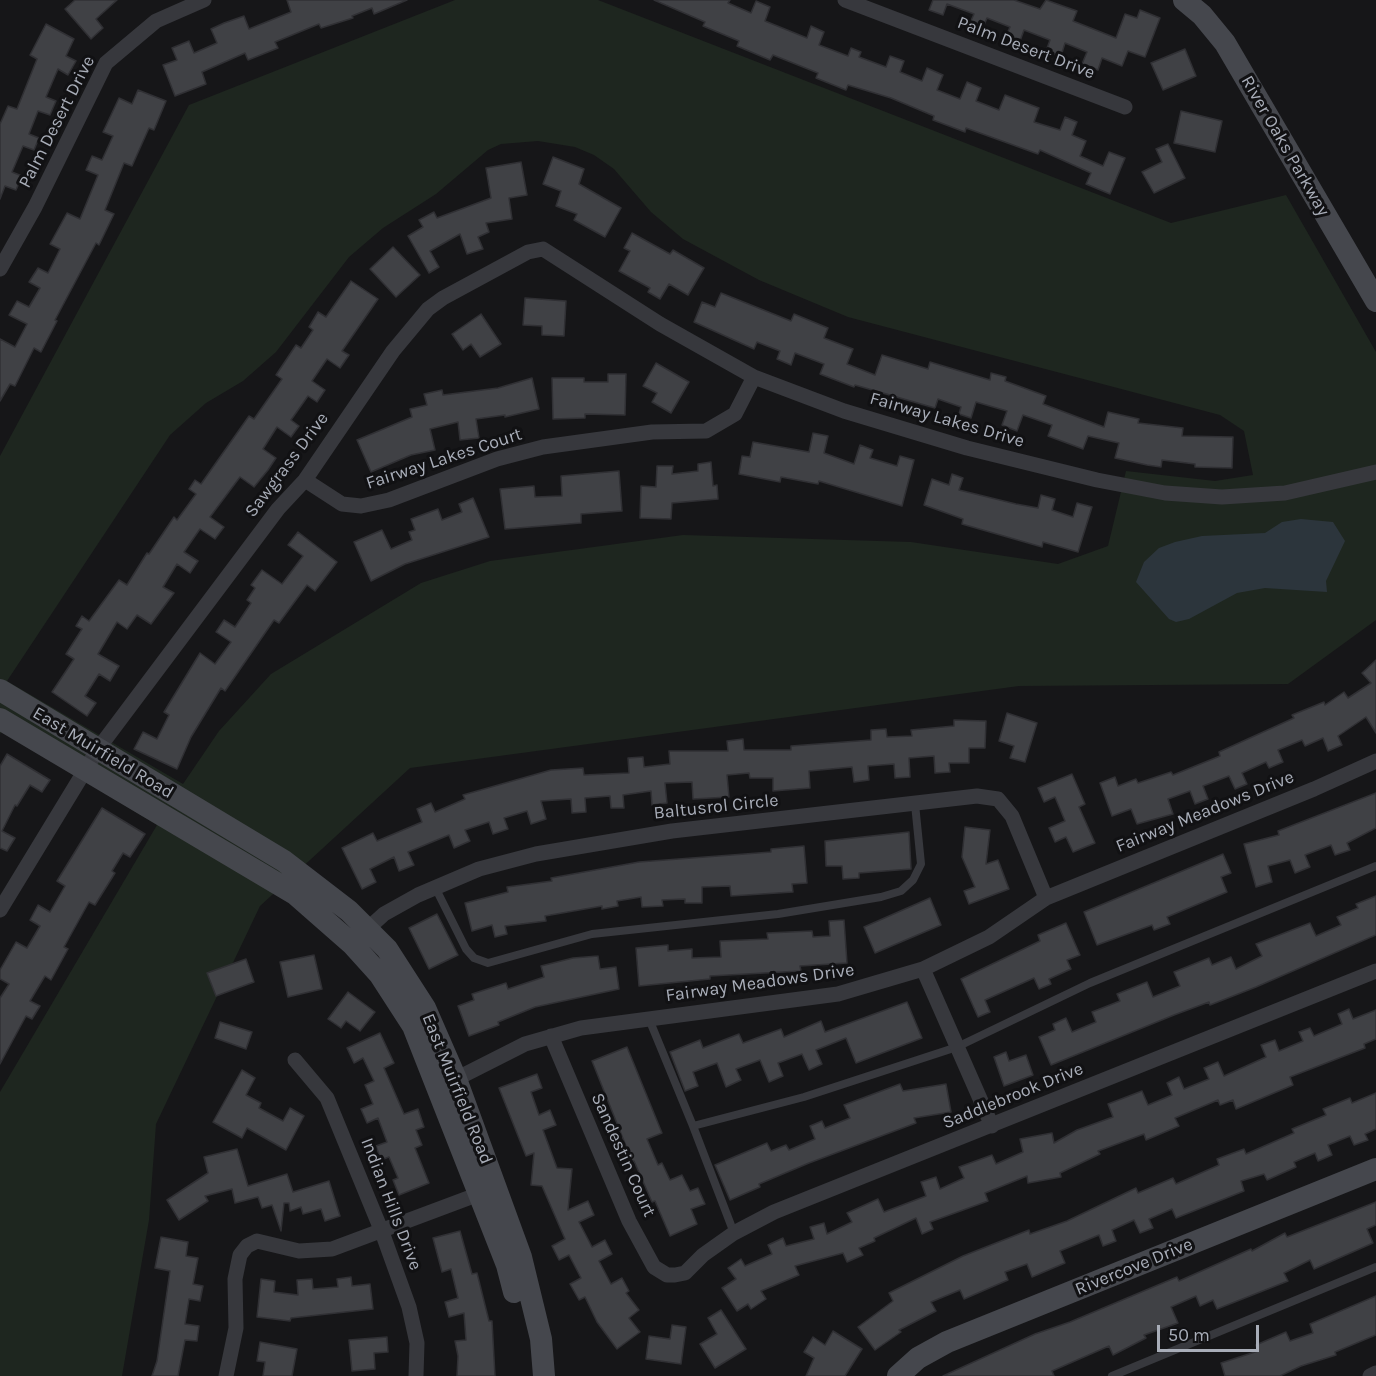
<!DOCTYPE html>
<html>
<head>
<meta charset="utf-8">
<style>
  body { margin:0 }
  #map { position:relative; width:1376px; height:1376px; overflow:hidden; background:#161618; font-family:Karla,sans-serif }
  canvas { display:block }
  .scale { position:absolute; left:1157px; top:1325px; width:102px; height:27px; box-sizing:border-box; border:3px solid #a8adb8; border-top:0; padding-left:8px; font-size:18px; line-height:21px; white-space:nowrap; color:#a8adb8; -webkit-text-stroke:4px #111113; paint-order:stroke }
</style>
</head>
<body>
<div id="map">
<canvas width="1376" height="1376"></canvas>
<div class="scale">50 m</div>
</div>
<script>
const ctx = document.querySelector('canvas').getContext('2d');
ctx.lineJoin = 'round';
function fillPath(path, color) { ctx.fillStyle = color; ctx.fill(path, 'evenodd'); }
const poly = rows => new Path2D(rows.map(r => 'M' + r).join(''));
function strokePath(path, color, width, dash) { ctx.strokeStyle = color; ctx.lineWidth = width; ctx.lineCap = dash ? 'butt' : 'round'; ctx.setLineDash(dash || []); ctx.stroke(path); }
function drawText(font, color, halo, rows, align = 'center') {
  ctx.font = font + ' Karla,sans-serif'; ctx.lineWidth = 6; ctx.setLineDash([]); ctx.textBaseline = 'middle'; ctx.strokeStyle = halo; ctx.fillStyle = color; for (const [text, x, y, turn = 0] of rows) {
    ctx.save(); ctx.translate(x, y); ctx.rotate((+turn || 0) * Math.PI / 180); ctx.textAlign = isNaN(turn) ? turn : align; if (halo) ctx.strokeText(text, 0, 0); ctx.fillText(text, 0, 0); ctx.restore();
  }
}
const green = poly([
  [455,0,598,0,1171,223,1286,195,1376,352,1376,620,1288,684,1019,686,410,768,260,906,156,1124,149,1220,122,1376,0,1376,0,1092,157,825,2,731,0,734,0,456,189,105],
  [538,141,575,147,594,155,614,169,651,212,683,239,759,280,848,317,1220,415,1244,431,1253,475,1215,481,1126,471,1108,546,1058,564,911,542,683,535,490,561,421,583,271,674,219,731,183,784,7,681,170,435,206,403,243,381,276,352,349,257,383,228,436,194,488,150,501,144]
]);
const water = poly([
  [1301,519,1333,522,1345,541,1326,581,1327,592,1265,588,1237,593,1189,619,1176,622,1169,619,1136,582,1144,562,1159,548,1175,542,1202,536,1265,533,1282,522]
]);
const building = poly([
  [75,0,117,0,96,19,103,28,91,39,65,9,75,0],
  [287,0,407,0,374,14,372,8,352,16,353,18,321,28,319,24,275,42,278,48,248,60,245,53,202,72,206,84,175,96,163,65,177,60,172,48,189,41,194,53,217,43,211,29,224,23,244,16,249,29,291,12,287,0],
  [654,0,730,0,728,3,751,13,756,1,770,7,765,21,807,38,811,26,824,32,819,45,848,56,851,48,861,52,859,57,886,67,890,56,904,61,900,72,922,81,927,68,943,75,937,90,960,99,967,82,981,88,976,101,999,110,1005,95,1039,108,1034,122,1060,130,1065,117,1077,122,1072,135,1086,141,1080,156,1103,166,1109,152,1125,158,1110,194,1086,184,1091,173,1040,150,1038,154,966,128,965,132,933,120,934,116,891,98,848,85,846,90,816,78,818,73,773,55,770,60,737,46,739,41,703,26,705,22,654,0],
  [933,0,1014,0,1040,9,1046,0,1077,11,1073,21,1116,38,1125,14,1137,18,1140,10,1160,18,1145,57,1128,51,1122,66,1102,58,1098,70,1082,64,1087,52,1065,43,1061,56,1046,51,1050,40,1024,30,1020,41,1006,36,1010,27,987,18,982,30,969,25,974,14,947,4,943,15,929,10,933,0],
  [46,24,74,39,66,56,76,61,68,75,58,69,46,97,56,101,50,115,38,111,29,134,39,138,34,150,23,146,12,172,22,176,16,190,5,186,0,199,0,124,8,106,17,109,37,59,30,55,46,24],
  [1185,49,1196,76,1163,90,1151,63,1185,49],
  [138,90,166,101,154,130,149,128,132,166,124,163,105,210,114,214,99,245,96,243,55,320,57,321,41,352,34,348,15,386,10,384,0,401,0,339,15,347,27,324,9,315,17,301,29,307,40,288,29,282,38,268,48,273,60,249,50,244,67,213,80,219,98,175,86,170,92,156,102,160,113,136,103,132,119,98,132,104,138,90],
  [1181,111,1222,121,1215,152,1174,143,1181,111],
  [1168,144,1185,178,1154,193,1142,172,1162,162,1156,149,1168,144],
  [553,157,584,169,579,184,621,208,605,237,574,220,577,214,556,206,561,191,543,184,553,157],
  [521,162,527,195,509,198,512,219,486,223,489,232,478,237,483,249,467,254,460,234,430,251,439,267,429,273,408,236,423,227,419,220,434,212,437,218,491,198,486,168,521,162],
  [632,233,670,254,673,250,704,268,688,295,669,284,660,299,648,292,650,288,619,271,630,251,624,248,632,233],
  [393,247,420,275,396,297,370,269,393,247],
  [351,281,378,299,342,351,349,355,340,368,327,359,312,381,325,390,317,402,308,396,291,420,299,426,291,437,277,427,263,449,276,458,268,470,254,487,240,477,210,517,224,527,215,539,200,529,184,552,198,561,190,573,177,564,163,587,174,593,151,624,137,615,127,629,117,622,98,654,119,666,110,681,99,674,85,696,96,703,87,716,52,692,74,659,66,654,82,629,76,626,82,616,89,621,119,580,127,585,147,553,149,554,174,517,177,520,196,494,189,489,195,480,201,484,249,416,254,419,282,379,276,375,296,345,301,348,313,330,309,327,318,312,326,317,351,281],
  [721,293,791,321,794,314,828,328,824,338,853,349,847,364,875,375,882,355,928,369,930,362,990,380,991,373,1006,377,1005,381,1046,396,1043,404,1104,427,1108,412,1139,419,1138,423,1183,428,1182,436,1233,437,1232,468,1195,467,1195,464,1162,460,1161,467,1147,465,1115,458,1119,443,1088,436,1083,449,1048,436,1052,425,1023,415,1017,431,1002,425,1007,411,976,402,971,418,959,414,961,407,938,399,935,408,855,385,854,387,820,374,824,364,795,353,791,365,777,359,780,351,757,342,754,349,694,322,702,302,715,307,721,293],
  [525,298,566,301,564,336,542,335,542,326,523,325,525,298],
  [481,314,501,344,480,357,471,344,463,350,452,334,481,314],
  [656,363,689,382,671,413,652,402,657,393,643,386,656,363],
  [608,374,626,374,625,415,585,414,585,418,553,419,552,378,584,378,584,382,608,382,608,374],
  [532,378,539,409,505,417,505,415,476,419,479,438,460,440,458,422,430,429,435,450,411,455,371,472,357,440,412,417,410,409,427,405,424,394,442,390,443,395,498,388,532,378],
  [813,433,828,436,824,453,854,464,860,445,873,450,870,458,897,466,900,456,914,460,902,506,819,481,818,484,781,477,780,482,739,474,742,456,750,457,753,442,809,452,813,433],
  [711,462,713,486,717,485,718,499,672,503,671,519,640,518,641,486,656,487,657,466,673,466,672,474,698,471,698,464,711,462],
  [619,471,622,511,581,514,581,523,505,529,500,489,534,486,535,497,562,496,561,476,619,471],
  [952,474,963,478,959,490,1016,504,1038,508,1041,495,1055,499,1052,510,1073,517,1077,503,1092,507,1078,552,1043,542,1042,547,962,524,963,519,924,505,932,479,949,485,952,474],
  [473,498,489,537,405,564,371,581,354,542,382,530,391,549,412,540,409,532,415,530,411,519,438,509,442,520,462,512,459,504,473,498],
  [298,532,337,562,315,591,307,585,279,623,274,620,225,691,221,688,191,737,177,769,134,749,143,732,157,739,169,715,164,712,200,653,215,664,231,642,216,632,224,620,235,627,251,603,247,600,255,588,251,585,262,570,282,584,303,556,288,545,298,532],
  [1376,660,1376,733,1366,717,1338,736,1342,745,1328,751,1323,738,1305,746,1302,740,1278,750,1283,762,1269,768,1266,762,1242,773,1247,784,1235,789,1229,776,1203,786,1208,799,1195,804,1190,791,1168,799,1173,814,1137,824,1131,809,1112,816,1100,783,1115,777,1118,786,1136,779,1138,783,1171,772,1173,775,1220,756,1219,752,1294,718,1292,715,1324,702,1325,705,1344,692,1348,698,1371,683,1362,673,1376,660],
  [1007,713,1037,723,1025,762,1010,758,1014,746,999,741,1007,713],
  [954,720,986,721,985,748,969,748,969,763,949,763,950,772,935,773,934,756,909,758,910,777,895,778,894,764,868,766,869,780,854,782,852,767,809,771,810,788,773,791,773,778,750,778,749,773,727,775,729,797,693,799,692,782,665,783,667,803,652,805,651,791,623,795,624,808,611,808,610,796,585,798,586,812,572,813,571,799,541,801,546,819,531,824,527,811,504,818,508,829,493,834,489,822,465,830,470,841,454,848,449,835,408,852,414,865,399,871,394,857,370,869,376,882,362,889,342,848,373,833,377,841,422,822,417,809,431,803,435,812,465,799,463,795,551,770,583,768,584,775,629,773,628,758,643,757,644,767,670,764,669,751,728,751,727,741,743,739,744,750,791,750,791,746,871,740,871,730,886,729,887,737,912,736,911,730,954,726,954,720],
  [7,754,50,780,42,792,30,785,17,806,15,805,2,831,15,838,7,851,0,848,0,766,7,754],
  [1072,774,1085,804,1079,807,1095,843,1073,852,1066,837,1055,842,1049,828,1065,821,1055,797,1044,802,1038,788,1072,774],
  [1376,793,1376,828,1347,843,1350,850,1335,855,1331,845,1305,855,1310,867,1295,873,1290,860,1268,866,1272,882,1256,887,1244,844,1279,835,1278,831,1376,793],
  [102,808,145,834,130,857,123,853,112,871,115,873,95,905,89,902,64,947,68,949,51,980,45,976,30,1001,40,1006,32,1019,26,1016,0,1064,0,998,9,984,0,979,0,970,16,942,27,948,40,926,30,920,38,905,50,912,65,886,57,881,102,808],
  [965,827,990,830,986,864,998,860,1009,889,969,904,964,891,975,887,962,857,965,827],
  [909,832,911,869,859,873,859,878,843,879,842,866,826,866,825,841,909,832],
  [804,846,807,883,792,884,793,892,731,896,730,886,702,887,702,903,685,903,685,899,662,900,663,906,642,907,641,897,617,901,618,906,602,909,602,906,545,916,546,921,505,926,507,934,495,937,492,925,472,931,465,903,508,892,507,887,552,881,551,878,639,862,771,852,771,849,804,846],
  [1223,854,1231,873,1221,877,1227,892,1167,917,1170,924,1154,930,1152,925,1097,945,1084,912,1223,854],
  [1376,896,1376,935,1256,987,1210,1005,1209,1002,1174,1015,1051,1065,1039,1037,1055,1030,1053,1024,1066,1018,1072,1032,1096,1022,1092,1012,1120,1001,1117,994,1147,982,1153,997,1180,986,1174,972,1209,958,1212,965,1231,957,1236,969,1262,956,1256,944,1310,923,1316,936,1341,925,1337,917,1358,908,1356,904,1376,896],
  [930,898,941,925,875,953,864,927,930,898],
  [437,914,458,955,429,969,409,928,437,914],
  [844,920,847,963,800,966,801,971,710,976,710,979,639,986,636,948,668,945,668,951,692,949,692,958,721,957,720,941,768,939,767,933,812,931,813,937,830,936,829,921,844,920],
  [1066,923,1080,955,1067,960,1071,969,1049,979,1051,984,1039,989,1034,978,985,1000,990,1012,978,1017,961,979,1040,941,1038,935,1066,923],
  [314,955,322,989,288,997,280,962,314,955],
  [598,956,600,969,616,967,619,989,535,1007,498,1022,499,1025,469,1036,458,1006,474,1000,472,994,506,983,508,989,544,977,541,966,573,958,598,956],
  [246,959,254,982,216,996,207,973,246,959],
  [348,992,375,1012,360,1031,346,1021,341,1028,328,1019,348,992],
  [907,1002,922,1038,856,1063,846,1038,816,1050,822,1064,809,1070,802,1054,778,1063,783,1076,769,1082,760,1060,736,1069,741,1080,726,1087,717,1063,693,1072,698,1086,685,1091,670,1052,700,1040,703,1048,739,1034,743,1043,781,1029,784,1037,821,1021,825,1032,907,1002],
  [1349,1009,1353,1019,1376,1010,1376,1039,1364,1044,1365,1048,1290,1077,1293,1085,1236,1109,1233,1100,1220,1105,1218,1100,1175,1118,1179,1126,1146,1140,1144,1134,1098,1151,1100,1154,1060,1173,1061,1177,1028,1183,1027,1176,985,1193,988,1201,930,1222,933,1229,922,1234,916,1218,874,1238,875,1241,859,1248,863,1255,847,1262,843,1253,795,1266,799,1275,761,1291,766,1299,751,1309,748,1304,737,1311,722,1288,736,1279,728,1268,741,1259,745,1266,772,1254,768,1245,783,1238,786,1246,814,1239,810,1227,824,1223,827,1234,852,1222,847,1213,878,1199,884,1212,926,1196,921,1182,936,1177,940,1189,964,1178,959,1167,992,1155,996,1164,1023,1152,1020,1139,1052,1133,1054,1143,1077,1130,1113,1117,1108,1104,1142,1091,1148,1105,1172,1095,1167,1083,1179,1077,1184,1089,1209,1079,1204,1068,1218,1062,1224,1076,1266,1057,1261,1045,1275,1040,1279,1051,1303,1041,1299,1032,1310,1028,1314,1036,1342,1024,1338,1014,1349,1009],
  [220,1022,252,1032,246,1049,215,1038,220,1022],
  [380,1033,394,1063,384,1068,404,1114,418,1109,424,1127,416,1130,422,1145,415,1148,429,1183,399,1195,393,1180,398,1178,389,1157,381,1160,376,1146,387,1142,378,1118,367,1123,361,1109,373,1104,365,1085,374,1081,363,1058,354,1063,347,1048,380,1033],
  [627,1047,662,1133,647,1139,658,1165,662,1163,670,1180,682,1175,690,1191,698,1188,705,1204,691,1209,697,1224,670,1236,655,1201,652,1202,634,1161,632,1161,592,1061,627,1047],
  [1006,1052,1009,1061,1026,1055,1033,1075,1004,1086,994,1057,1006,1052],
  [242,1070,255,1078,246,1095,261,1103,259,1108,283,1121,290,1108,304,1116,286,1150,247,1128,242,1138,213,1122,242,1070],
  [537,1074,542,1088,531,1092,539,1115,550,1110,556,1125,543,1130,557,1168,572,1169,568,1210,588,1201,594,1215,579,1222,592,1247,605,1240,612,1254,599,1261,611,1284,622,1278,629,1291,626,1293,639,1310,629,1318,640,1332,617,1349,597,1322,585,1297,579,1300,570,1284,581,1278,569,1255,559,1260,552,1246,565,1239,542,1186,531,1185,534,1153,526,1156,499,1088,537,1074],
  [900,1084,903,1091,946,1084,951,1112,914,1118,916,1123,809,1163,759,1184,760,1187,730,1200,715,1165,767,1143,771,1151,786,1145,789,1150,815,1139,810,1126,822,1121,825,1128,850,1118,844,1105,900,1084],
  [1376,1093,1376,1129,1365,1134,1368,1140,1354,1145,1350,1136,1328,1145,1332,1155,1318,1161,1315,1153,1294,1162,1296,1167,1267,1180,1264,1174,1241,1181,1244,1191,1176,1218,1172,1209,1149,1219,1153,1228,1140,1233,1134,1220,1112,1230,1116,1241,1103,1246,1099,1235,1060,1251,1065,1263,1032,1277,1027,1264,1005,1272,1008,1280,964,1299,960,1290,931,1302,936,1311,899,1330,901,1332,875,1350,858,1327,893,1301,889,1293,963,1256,1029,1230,1030,1234,1067,1221,1136,1188,1138,1193,1173,1178,1176,1184,1219,1165,1217,1159,1244,1149,1246,1154,1294,1133,1292,1129,1326,1115,1323,1109,1350,1098,1352,1103,1376,1093],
  [237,1149,248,1186,287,1174,293,1192,329,1181,340,1216,325,1221,321,1209,303,1214,301,1207,290,1211,289,1203,284,1203,281,1231,272,1205,262,1208,258,1197,235,1203,232,1189,205,1196,208,1201,179,1220,167,1200,208,1173,204,1157,237,1149],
  [1376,1202,1376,1225,1367,1229,1373,1243,1314,1269,1310,1260,1284,1273,1288,1281,1217,1309,1213,1300,1200,1306,1196,1296,1171,1307,1178,1323,1144,1335,1146,1338,1113,1355,1109,1346,1052,1371,1054,1376,943,1376,1035,1334,1070,1322,1177,1277,1179,1281,1251,1249,1252,1251,1285,1233,1287,1237,1376,1202],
  [460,1231,472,1274,477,1273,489,1321,492,1321,495,1376,457,1376,458,1356,455,1341,466,1340,464,1313,449,1317,445,1302,458,1298,451,1269,442,1272,433,1238,460,1231],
  [161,1237,188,1242,186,1256,198,1258,193,1284,203,1286,200,1301,189,1299,185,1324,199,1326,197,1341,185,1340,178,1376,152,1376,157,1361,170,1271,155,1268,161,1237],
  [351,1277,352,1286,370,1284,373,1309,291,1318,290,1321,257,1317,261,1279,275,1281,274,1292,298,1295,297,1280,312,1279,313,1289,338,1287,337,1279,351,1277],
  [1376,1296,1376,1335,1335,1352,1336,1355,1301,1366,1280,1376,1225,1376,1221,1363,1258,1351,1256,1345,1286,1332,1290,1341,1313,1333,1310,1324,1376,1296],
  [721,1310,746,1349,715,1368,700,1344,717,1334,708,1318,721,1310],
  [672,1325,686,1327,681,1364,646,1359,649,1336,670,1339,672,1325],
  [833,1331,862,1349,845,1376,806,1376,814,1358,804,1352,813,1337,825,1345,833,1331],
  [387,1337,388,1352,374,1353,375,1369,352,1371,349,1340,387,1337],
  [260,1342,297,1349,292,1376,263,1376,265,1362,257,1361,260,1342]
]);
const lane = poly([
  [435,887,466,949,474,958,488,963,592,934,778,914,881,897,901,891,913,880,921,864,915,804],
  [649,1019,693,1126,804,1097,957,1047,1090,983,1376,866],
  [693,1126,734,1233],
  [1112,1376,1376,1267]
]);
const street = poly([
  [845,0,1125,107],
  [0,269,35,207,106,63,156,21,204,0],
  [305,480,342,504,361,506,389,500,497,459,543,447,652,432,706,431,735,414,754,377],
  [0,910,98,749,278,509,305,480,393,351,428,309,443,298,528,252,543,249,660,324,754,377,844,411,967,448,1097,480,1165,493,1222,497,1285,493,1376,472],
  [362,934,384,914,418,895,479,869,536,854,672,831,977,796,998,799,1012,816,1046,898],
  [923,969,992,1126],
  [551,1036,629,1221,654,1267,667,1275,675,1275,685,1273,703,1255,734,1233,774,1212,1376,971],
  [295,1060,327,1098,382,1232,409,1307,417,1343,416,1376],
  [448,1083,525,1044,581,1028,838,994,923,969,989,937,1046,898,1314,789,1376,761],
  [226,1376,236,1328,235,1279,240,1255,247,1246,257,1241,299,1251,332,1249,487,1191],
  [1370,1376,1376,1373]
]);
const secondary = poly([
  [1184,0,1202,15,1225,43,1376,301],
  [0,690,284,861,349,911,387,949,425,1008,456,1079,521,1257,541,1339,544,1376],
  [0,719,295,894,352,944,380,975,413,1026,507,1265,514,1292],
  [898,1376,918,1358,947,1342,1376,1169]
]);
const streetNames = [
  ["Palm Desert Drive",1026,48,21],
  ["Palm Desert Drive",57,122,-63],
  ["River Oaks Parkway",1285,146,60],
  ["Fairway Lakes Drive",947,420,16],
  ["Fairway Lakes Court",444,459,-18],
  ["Sawgrass Drive",287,465,-53],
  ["East Muirfield Road",103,753,31],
  ["Baltusrol Circle",716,807,-6],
  ["Fairway Meadows Drive",1205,812,-22],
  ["Fairway Meadows Drive",760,983,-8],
  ["East Muirfield Road",457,1089,68],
  ["Saddlebrook Drive",1013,1096,-22],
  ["Sandestin Court",623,1155,66],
  ["Indian Hills Drive",391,1204,69],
  ["Rivercove Drive",1134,1267,-22]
];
fillPath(green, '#1e261f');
fillPath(water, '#2c353c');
fillPath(building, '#404145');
strokePath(building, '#303034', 1.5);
strokePath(lane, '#37383d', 8);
strokePath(street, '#37383d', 15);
strokePath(secondary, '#45474d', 22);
drawText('18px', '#a8adb8', '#111113', streetNames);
</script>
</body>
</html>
